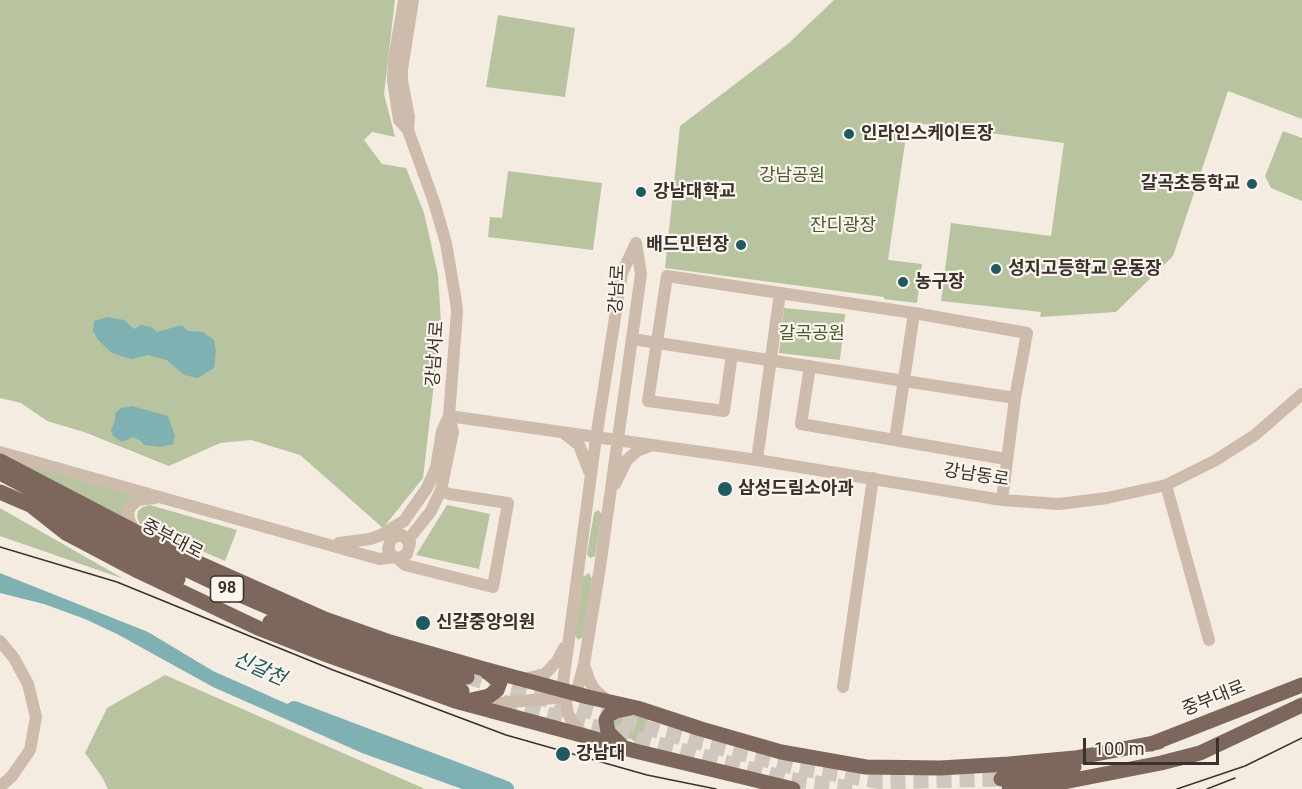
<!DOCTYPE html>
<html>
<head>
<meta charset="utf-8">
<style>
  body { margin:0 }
  #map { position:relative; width:1302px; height:789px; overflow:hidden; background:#f4ebe1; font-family:Roboto,sans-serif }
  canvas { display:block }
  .scale { position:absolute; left:1083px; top:738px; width:136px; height:27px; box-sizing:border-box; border:3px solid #3b302b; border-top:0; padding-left:8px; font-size:18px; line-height:21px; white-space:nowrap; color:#3b302b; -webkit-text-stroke:4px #fbf5ee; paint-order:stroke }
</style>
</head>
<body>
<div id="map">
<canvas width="1302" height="789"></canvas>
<div class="scale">100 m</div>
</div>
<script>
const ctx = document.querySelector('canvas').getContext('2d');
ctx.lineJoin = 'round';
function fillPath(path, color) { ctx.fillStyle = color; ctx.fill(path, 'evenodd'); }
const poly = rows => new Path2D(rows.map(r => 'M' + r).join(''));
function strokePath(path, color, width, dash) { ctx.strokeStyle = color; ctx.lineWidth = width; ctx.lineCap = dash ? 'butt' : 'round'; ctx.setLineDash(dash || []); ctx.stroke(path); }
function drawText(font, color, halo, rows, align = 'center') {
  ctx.font = font + ' Roboto,"Noto Sans KR",sans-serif'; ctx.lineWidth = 4.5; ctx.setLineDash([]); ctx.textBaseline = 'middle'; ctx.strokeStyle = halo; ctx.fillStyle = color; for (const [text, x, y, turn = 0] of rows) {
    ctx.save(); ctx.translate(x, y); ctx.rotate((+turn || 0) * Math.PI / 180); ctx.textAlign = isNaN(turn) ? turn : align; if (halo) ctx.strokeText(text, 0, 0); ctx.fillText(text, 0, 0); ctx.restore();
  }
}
const green = poly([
  [0,0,395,0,384,94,395,137,372,132,364,140,382,164,406,168,424,213,438,275,441,323,423,478,383,528,300,455,251,440,220,443,169,466,84,432,47,421,21,403,0,398],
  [834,0,1302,0,1302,119,1228,91,1173,256,1116,312,1040,317,1041,312,941,301,951,223,1051,236,1064,143,908,122,888,260,922,264,917,303,884,299,884,297,665,268,680,126,789,43],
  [498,15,575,28,565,97,486,87],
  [1283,131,1302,138,1302,201,1271,188,1265,176],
  [508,171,602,183,593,250,488,237,490,217,502,218],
  [784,308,845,314,840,360,779,353],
  [0,458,146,496,126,522],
  [150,505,237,530,225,561,140,524,137,517,138,511,143,507],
  [447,505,490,514,479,569,416,555],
  [0,508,124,579,0,536],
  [598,510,602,514,595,556,590,558,587,554,594,513],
  [589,573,592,579,583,637,578,640,575,635,583,577],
  [165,675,425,789,108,789,102,777,85,753,107,708],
  [622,715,649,716,641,746,631,739,619,736,615,731,614,721]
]);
const water = poly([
  [107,317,124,320,134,329,141,325,151,327,157,332,182,325,188,331,203,332,214,340,216,351,214,368,198,378,184,375,167,360,148,355,131,359,112,353,98,340,93,331,94,321],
  [132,406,168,416,175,436,173,444,161,447,144,445,141,441,133,437,122,442,113,436,111,430,115,421,115,413,121,408],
  [0,573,148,632,213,671,409,758,495,789,462,789,362,753,213,687,117,634,85,619,44,604,0,593]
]);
const river = poly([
  [294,709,506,789]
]);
const majorTunnel = poly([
  [467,677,682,738,792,767,882,782,1001,779],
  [503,702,788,779,859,789]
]);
const minor = poly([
  [408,130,409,117,402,80,402,69,413,0],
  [632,339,1015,398],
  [732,354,724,411,648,401,667,276,780,293],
  [810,366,801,424,1006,459],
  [449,416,757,460,1002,500,1059,504,1107,498,1166,485,1216,460,1255,435,1302,394],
  [565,434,579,445,589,471],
  [895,440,914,313],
  [0,452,379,559,396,557,400,558,407,554,410,543,402,535,391,538,388,549,392,556,396,557,405,565,493,587,508,503,449,494,441,490],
  [757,460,780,293,914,313,1027,333,1015,398,1002,500],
  [615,484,627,460,637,451,650,446],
  [1166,485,1209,640],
  [135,531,129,520,128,512,131,506,138,500,155,498],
  [408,540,431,511,441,490,453,432,449,416],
  [339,543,370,539,381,535,404,521,427,488,436,468,442,431,449,416,457,312,456,302,446,243,434,202,408,130,399,120,393,80,394,59,404,0],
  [0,641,14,658,28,684,36,717,30,750,12,776,0,787],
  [584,665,590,682,595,690,609,702],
  [524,679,545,674,557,661,564,648],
  [843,687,873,478],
  [477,703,491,704,564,697,574,694,578,687,584,664,600,567,641,274,636,243],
  [585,736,576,727,568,714,563,683,595,445,622,273,636,243]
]);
const major = poly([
  [0,461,174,552,325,619,390,642,484,669,588,697,637,708,701,729,781,752,866,767,940,768,1009,764,1075,758,1159,742],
  [0,473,162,558,236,593,321,630,422,665,467,677],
  [0,492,72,523,178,579],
  [33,507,66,533,138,571,258,628,327,655,455,701,585,736,635,751,793,789],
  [270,622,352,653,462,691],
  [467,701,489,696,497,690,500,682,487,672],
  [1151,744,1302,685],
  [621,745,608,732,606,720,609,715,616,711,631,708],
  [1001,779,1074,767],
  [1009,789,1048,785,1161,763,1200,753,1302,705]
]);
const tram = poly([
  [0,547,117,582,333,670,506,735,647,775,716,789],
  [1177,789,1245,766,1302,738],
  [1207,789,1235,778]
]);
const markers = [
  [849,134,6,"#1f5a5e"],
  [1252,184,6,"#1f5a5e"],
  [641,192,6,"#1f5a5e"],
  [741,245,6,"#1f5a5e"],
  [996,269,6,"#1f5a5e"],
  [903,282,6,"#1f5a5e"],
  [725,489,8,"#1f5a5e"],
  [423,623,8,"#1f5a5e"],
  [563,754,8,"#1f5a5e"]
];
const shields = [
  [227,589,33]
];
const shieldNames = [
  ["98",227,589]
];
const poiNames = [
  ["인라인스케이트장",861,134],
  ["갈곡초등학교",1240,184,"right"],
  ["강남대학교",653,192],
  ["배드민턴장",729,245,"right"],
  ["성지고등학교 운동장",1008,269],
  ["농구장",915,282],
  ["삼성드림소아과",738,489],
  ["신갈중앙의원",436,623],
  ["강남대",576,754]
];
const parkNames = [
  ["강남공원",792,176],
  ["잔디광장",843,226],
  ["갈곡공원",812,334]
];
const streetNames = [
  ["강남로",618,289,-87],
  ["강남서로",436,354,-86],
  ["강남동로",976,476,9],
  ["중부대로",172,540,27],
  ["중부대로",1214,699,-22]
];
const waterNames = [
  ["신갈천",259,670,24]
];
fillPath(green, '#b8c4a0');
fillPath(water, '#7fb0b2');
strokePath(river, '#7fb0b2', 16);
strokePath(majorTunnel, '#cfc6bd', 15, [15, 8]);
strokePath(minor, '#cdbbac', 12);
strokePath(major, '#7d675c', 15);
strokePath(tram, '#3b302b', 1.5);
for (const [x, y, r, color] of markers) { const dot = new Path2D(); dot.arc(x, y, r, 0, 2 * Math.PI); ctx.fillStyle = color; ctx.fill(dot); strokePath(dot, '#fbf5ee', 2); }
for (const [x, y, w] of shields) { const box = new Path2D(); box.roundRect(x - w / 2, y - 13, w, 26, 4.5); ctx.fillStyle = '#fbf5ee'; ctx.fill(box); strokePath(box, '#3b302b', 1.5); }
drawText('bold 16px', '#3b302b', null, shieldNames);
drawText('bold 18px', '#3b302b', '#fbf5ee', poiNames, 'left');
drawText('18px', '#4a5a2e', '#fbf5ee', parkNames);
drawText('18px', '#3b302b', '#fbf5ee', streetNames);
drawText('italic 20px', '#1f5a5e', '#fbf5ee', waterNames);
</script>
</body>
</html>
